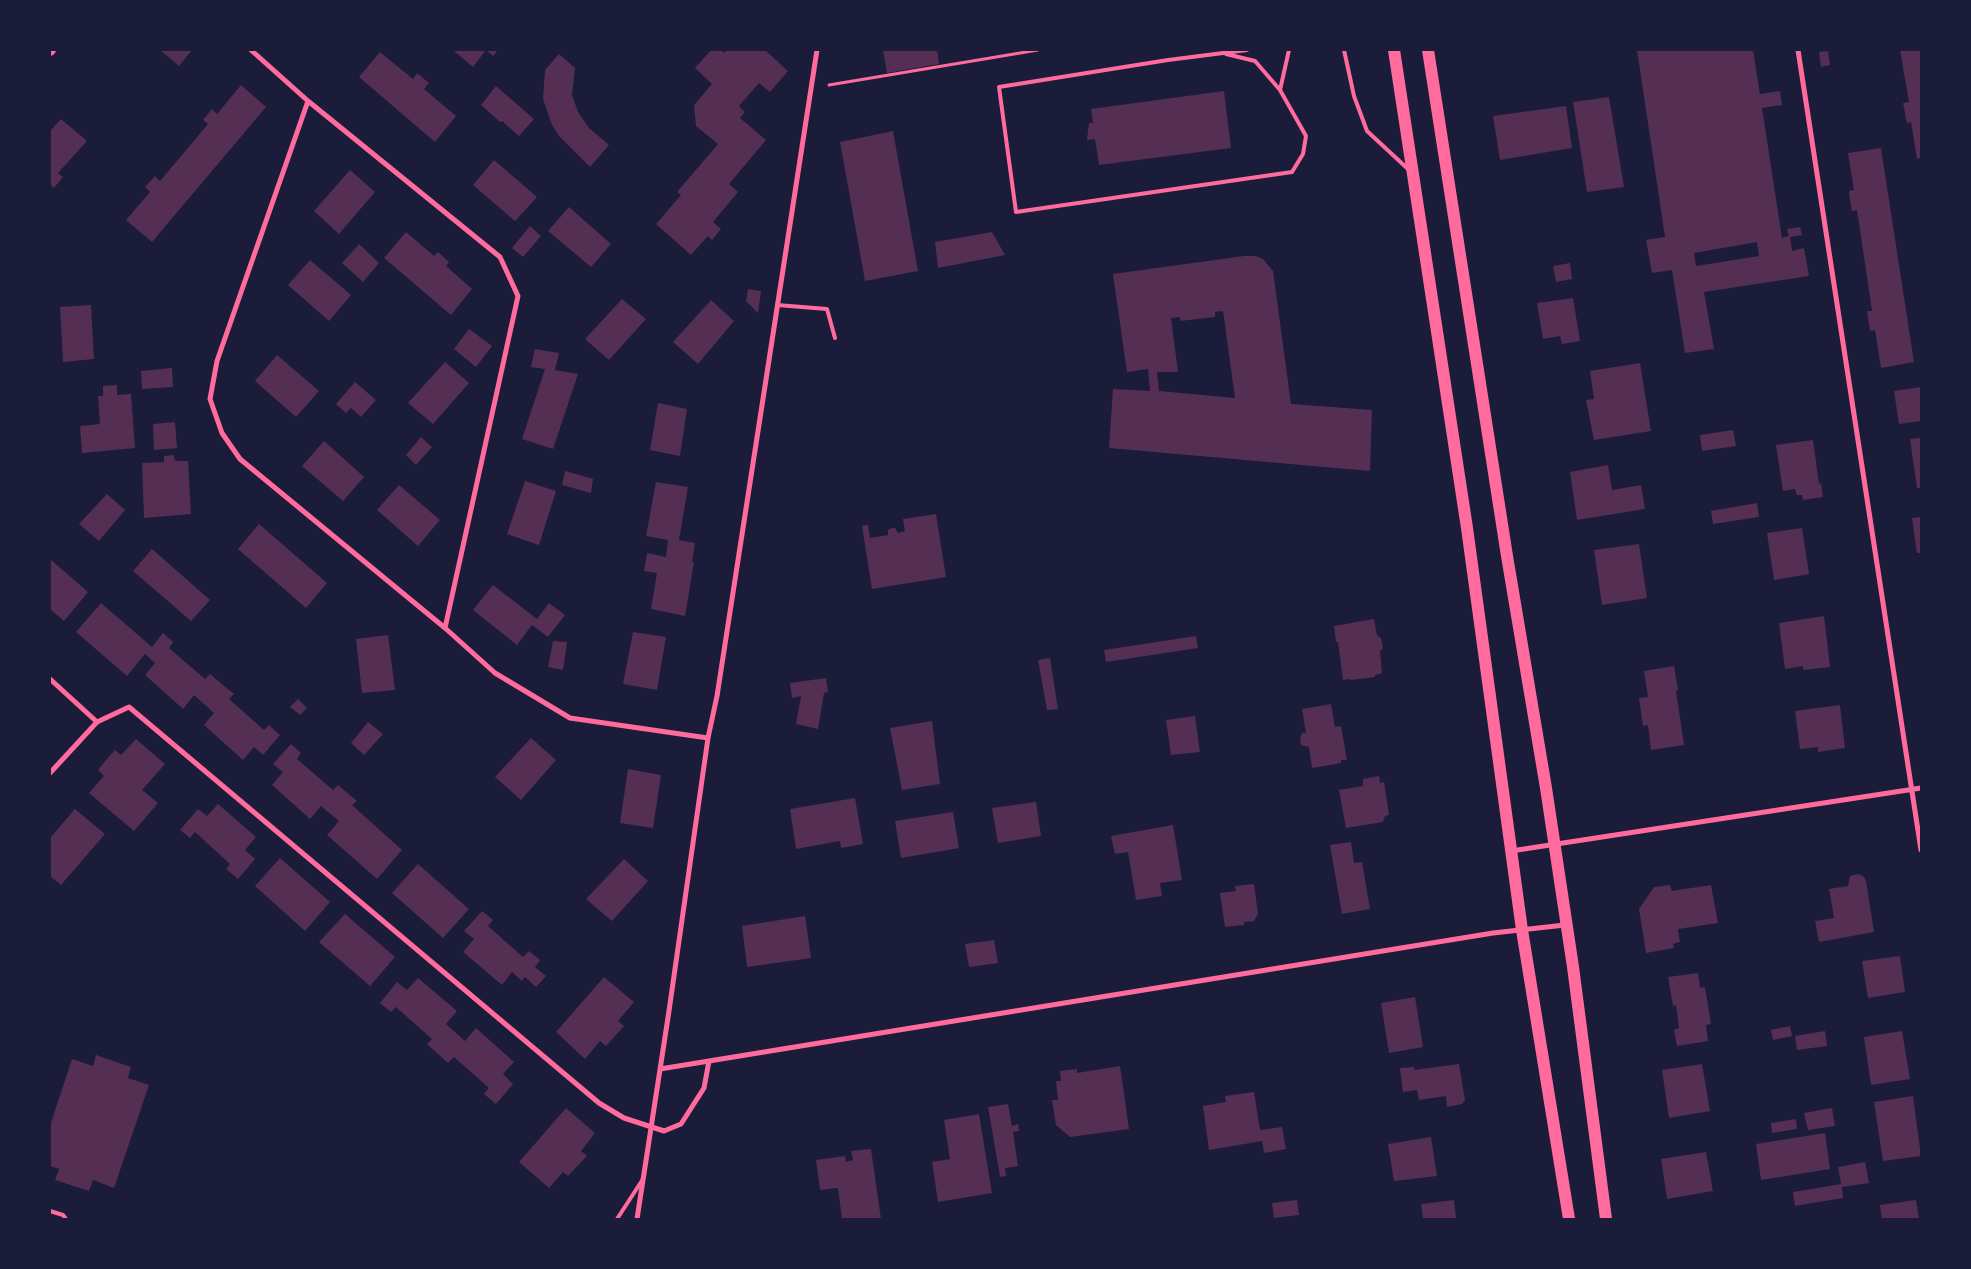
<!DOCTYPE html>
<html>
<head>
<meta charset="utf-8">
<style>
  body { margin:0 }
  #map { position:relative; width:1971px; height:1269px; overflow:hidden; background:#1b1b3a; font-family:Commissioner,sans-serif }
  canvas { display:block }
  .frame { position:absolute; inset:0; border:51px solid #1b1b3a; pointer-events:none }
</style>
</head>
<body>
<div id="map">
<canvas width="1971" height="1269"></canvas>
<div class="frame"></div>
</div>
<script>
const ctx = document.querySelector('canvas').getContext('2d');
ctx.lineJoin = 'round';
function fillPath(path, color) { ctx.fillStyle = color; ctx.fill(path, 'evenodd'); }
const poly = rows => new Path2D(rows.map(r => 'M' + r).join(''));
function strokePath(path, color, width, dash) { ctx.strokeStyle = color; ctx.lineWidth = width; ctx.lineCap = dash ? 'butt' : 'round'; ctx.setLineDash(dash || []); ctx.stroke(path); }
const building = poly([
  [160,50,192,50,179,66],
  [453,50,498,50,493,56,486,50,473,67],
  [711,50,721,50,724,53,726,50,765,50,788,71,770,92,759,83,739,106,745,112,740,118,766,140,729,184,738,192,713,222,721,229,712,240,708,236,691,255,656,224,681,195,677,192,718,144,696,126,694,105,712,84,695,68],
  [883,50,937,50,939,64,887,73],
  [1637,50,1753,50,1760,94,1780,91,1782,105,1762,108,1782,238,1789,236,1787,229,1800,227,1802,235,1790,237,1792,251,1804,248,1809,276,1704,292,1714,349,1685,353,1672,270,1652,273,1646,240,1665,237],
  [1757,242,1759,256,1696,266,1694,253],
  [1900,50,1921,50,1921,158,1917,159,1911,122,1907,123,1903,103,1909,102],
  [1828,51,1830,65,1821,67,1819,52],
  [380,52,413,79,417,73,429,83,424,89,456,116,435,142,359,77],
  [559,54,575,68,572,95,578,112,589,128,609,145,590,167,559,136,552,125,543,99,545,70],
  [241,85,266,107,152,242,126,220,150,192,145,187,155,176,160,181,208,124,203,120,212,109,217,114],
  [496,86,534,119,519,136,502,121,500,122,481,105],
  [1224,91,1231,148,1099,165,1095,139,1087,140,1089,123,1093,123,1091,109],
  [1609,97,1624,187,1587,192,1573,102],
  [1566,106,1572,148,1500,160,1493,116],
  [61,119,87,141,58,173,63,177,54,188,50,185,50,131],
  [893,131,918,271,865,281,840,142],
  [1881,148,1914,362,1881,368,1875,330,1870,331,1867,311,1872,311,1857,210,1852,211,1850,200,1849,191,1854,190,1848,153],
  [494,160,537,197,515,221,473,185],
  [350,170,375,192,339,234,314,211],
  [569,207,611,244,591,267,548,231],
  [530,226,541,236,523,257,512,248],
  [406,232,434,256,438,252,449,262,446,266,472,289,451,315,384,258],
  [992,232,1005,255,938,268,935,242],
  [359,244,379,263,363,282,342,263],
  [1244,256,1256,256,1263,259,1273,271,1291,404,1372,410,1370,471,1109,448,1113,389,1150,391,1148,369,1127,372,1113,274],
  [1223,311,1235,398,1159,391,1157,372,1178,372,1171,318,1180,317,1180,321,1215,317,1215,312],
  [310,260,351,295,329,321,288,285],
  [1570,263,1572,279,1556,282,1553,266],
  [748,289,761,291,758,313,746,301],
  [1573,298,1580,341,1562,344,1560,336,1543,339,1537,303],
  [622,299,646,319,609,360,585,339],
  [711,300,734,321,698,364,673,342],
  [91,305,94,359,63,362,60,307],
  [469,329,492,346,476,367,454,349],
  [535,349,559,353,555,370,578,374,553,449,522,439,545,369,531,367],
  [277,355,319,391,296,417,255,381],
  [445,362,469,383,433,424,408,403],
  [1640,363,1651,431,1594,440,1586,400,1594,399,1590,371],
  [172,368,173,387,142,389,141,371],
  [355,382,376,400,361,417,351,408,346,413,336,404],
  [117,385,117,395,131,394,135,448,82,453,80,426,100,424,98,396,103,396,103,386],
  [1921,387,1921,421,1899,424,1894,391],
  [658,403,687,409,680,456,650,450],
  [175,422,177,448,154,450,153,424],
  [1733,430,1736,446,1702,451,1700,435],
  [421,437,432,447,416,465,406,455],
  [1921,438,1921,488,1917,488,1910,439],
  [1813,440,1819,484,1821,483,1823,497,1803,500,1802,495,1797,495,1795,489,1783,491,1776,445],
  [324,441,364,477,343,501,302,466],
  [174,455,175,461,188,461,191,514,144,518,142,463,164,462,164,456],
  [1608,465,1612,490,1641,485,1645,509,1577,520,1570,472],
  [565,471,593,479,591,493,562,485],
  [525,481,556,491,539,545,507,534],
  [656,482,688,487,679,540,695,543,692,562,694,562,685,616,651,609,657,573,644,571,647,553,666,557,668,540,646,536],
  [399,485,440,520,418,546,377,510],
  [107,494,125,510,99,541,79,524],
  [1757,503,1759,517,1713,524,1711,511],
  [936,514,946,577,872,589,862,526,868,525,870,538,888,535,888,530,892,528,895,528,898,533,905,531,903,519],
  [1921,517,1921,553,1917,553,1912,518],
  [259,524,327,583,306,608,238,549],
  [1802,528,1809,574,1774,580,1767,533],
  [1639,544,1647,598,1602,605,1594,550],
  [152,549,210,600,191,621,133,571],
  [50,559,88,592,64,621,50,609],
  [493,585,537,619,549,603,565,615,548,637,532,625,517,645,473,610],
  [101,603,152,647,163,633,173,642,169,648,205,679,210,674,223,685,234,694,229,699,264,730,269,725,280,735,263,755,254,747,243,760,204,725,214,713,194,695,183,709,145,675,155,663,145,654,127,676,76,632],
  [1824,616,1830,667,1803,670,1803,666,1785,669,1779,623],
  [1374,619,1377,635,1381,638,1383,648,1380,651,1382,673,1375,675,1375,677,1351,680,1351,679,1343,680,1338,642,1336,642,1334,626],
  [633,632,666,637,657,690,623,684],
  [388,635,395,690,362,693,356,639],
  [1196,636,1198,648,1106,662,1104,650],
  [553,641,567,642,563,670,548,667],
  [1050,658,1058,709,1047,710,1038,660],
  [1674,666,1678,690,1676,691,1684,745,1651,750,1648,725,1643,726,1639,698,1648,697,1644,671],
  [826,678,828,692,824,693,818,729,796,724,801,696,792,698,790,683],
  [298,699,307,708,300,715,290,707],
  [1331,704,1335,727,1341,726,1347,760,1341,760,1341,763,1312,768,1309,747,1301,745,1300,738,1302,733,1306,733,1302,709],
  [1840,705,1845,748,1818,752,1818,747,1800,749,1795,711],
  [1195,716,1200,752,1171,755,1166,720],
  [932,721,940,784,902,790,890,728],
  [368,722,383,734,364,755,351,743],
  [531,738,556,760,521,800,495,777],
  [136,739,165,764,142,790,158,803,134,831,89,793,104,776,98,770,106,760,115,750,121,755],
  [291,744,301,753,297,759,333,790,338,785,357,801,352,805,402,850,377,879,327,835,339,821,321,806,310,819,272,785,283,772,273,764],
  [628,769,661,775,653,828,620,823],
  [1379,776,1380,783,1384,782,1389,815,1385,816,1383,822,1346,828,1339,790,1363,786,1363,779],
  [855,798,863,844,841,848,840,841,796,849,790,809],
  [1036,802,1041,836,998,843,992,808],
  [218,804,256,837,245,850,255,859,238,879,226,869,230,864,195,832,190,838,180,830,198,809,207,816],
  [75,809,105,834,61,885,50,876,50,838],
  [953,812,959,848,901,858,895,821],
  [1173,825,1182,880,1160,883,1162,896,1136,900,1128,852,1115,854,1111,836],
  [1351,842,1354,863,1362,862,1370,909,1342,914,1330,845],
  [280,858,330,902,305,931,255,886],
  [624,859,648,881,612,921,586,899],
  [418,864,469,909,443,938,392,893],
  [1859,874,1864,877,1866,881,1874,932,1819,942,1815,921,1834,918,1829,889,1848,886,1850,876],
  [1254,884,1258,914,1254,921,1244,922,1244,925,1225,927,1220,893,1236,891,1235,886],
  [1670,885,1672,891,1711,885,1718,923,1678,929,1680,942,1673,944,1674,948,1646,953,1639,909,1654,887],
  [482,911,493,920,488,926,523,957,529,951,540,960,535,967,546,976,536,987,525,977,522,981,512,972,502,985,463,952,474,939,464,931],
  [345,914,395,957,370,986,319,942],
  [805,916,811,958,747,967,742,926],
  [994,940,998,963,969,967,965,944],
  [1900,956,1905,992,1868,998,1862,961],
  [1698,973,1700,988,1705,987,1711,1024,1706,1025,1708,1041,1677,1046,1674,1030,1679,1028,1676,1005,1673,1006,1668,977],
  [604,977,634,1002,618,1021,624,1026,606,1046,600,1041,585,1059,556,1032],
  [418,978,457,1011,446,1024,465,1041,476,1028,514,1062,503,1074,513,1084,496,1104,484,1094,489,1088,454,1057,448,1063,427,1044,432,1039,396,1007,391,1012,380,1003,397,982,407,990],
  [1415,997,1423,1047,1389,1053,1381,1003],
  [1790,1026,1792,1036,1773,1040,1771,1030],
  [1825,1031,1827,1046,1797,1050,1795,1036],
  [1902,1031,1910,1079,1871,1085,1864,1037],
  [96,1055,131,1067,128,1078,149,1085,114,1188,93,1180,89,1191,55,1180,59,1169,50,1166,50,1126,72,1059,93,1066],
  [1459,1064,1465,1100,1462,1104,1447,1107,1446,1096,1419,1100,1417,1090,1403,1092,1400,1068,1414,1067,1414,1070],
  [1702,1064,1710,1111,1669,1118,1662,1070],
  [1120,1066,1129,1129,1070,1137,1056,1125,1052,1100,1058,1100,1056,1081,1061,1081,1060,1071,1077,1069,1077,1073],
  [1254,1092,1260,1130,1282,1127,1286,1149,1264,1153,1262,1141,1209,1150,1203,1106,1226,1102,1225,1096],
  [1913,1096,1921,1156,1883,1161,1874,1102],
  [1008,1104,1012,1126,1018,1124,1019,1131,1013,1132,1018,1166,1005,1168,1006,1176,1000,1177,988,1107],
  [566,1108,595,1133,581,1151,587,1156,568,1176,563,1172,549,1188,519,1162],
  [1832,1108,1835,1126,1808,1130,1804,1113],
  [979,1114,992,1193,938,1202,932,1162,950,1159,944,1120],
  [1796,1119,1797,1129,1772,1133,1771,1123],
  [1825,1133,1830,1169,1761,1180,1756,1144],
  [1431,1137,1437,1176,1394,1181,1388,1144],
  [871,1149,881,1219,842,1219,838,1188,820,1190,816,1160,845,1156,846,1162,853,1160,851,1151],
  [1706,1152,1713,1191,1667,1199,1661,1159],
  [1865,1162,1869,1183,1842,1187,1843,1198,1795,1206,1793,1192,1841,1184,1838,1167],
  [1297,1200,1299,1215,1274,1218,1272,1203],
  [1454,1200,1456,1219,1423,1219,1421,1204],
  [1916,1200,1919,1219,1882,1219,1880,1205]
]);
const path = poly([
  [829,85,1038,50]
]);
const service = poly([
  [1247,50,1168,60,999,87,1016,212,1292,172,1303,154,1306,136,1280,90,1289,50],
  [1344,50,1354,96,1367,131,1408,169],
  [1226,54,1255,61,1280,90],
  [777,305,827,309,835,338],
  [50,1211,63,1215,66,1219],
  [617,1219,643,1179]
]);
const minor = poly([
  [251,50,308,101,500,257,518,296,445,628],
  [1798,50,1921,850],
  [308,101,217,361,210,399,222,433,240,459,445,628,495,673,570,718,708,738],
  [50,679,97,722,129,707,599,1103,624,1118,664,1131,681,1124,704,1088,709,1061],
  [50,773,97,722],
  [1511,851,1921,788],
  [660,1069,1493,933,1565,925],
  [637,1219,669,1011,708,738,717,696,817,50]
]);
const secondary = poly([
  [50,51,51,50]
]);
const primary = poly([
  [1394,50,1467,528,1522,930,1569,1219],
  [1428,50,1507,556,1546,788,1573,967,1606,1219]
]);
fillPath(building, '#542f53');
strokePath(path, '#ff6b9d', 3);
strokePath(service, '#ff6b9d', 4);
strokePath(minor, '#ff6b9d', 5);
strokePath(secondary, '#ff6b9d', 10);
strokePath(primary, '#ff6b9d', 12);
</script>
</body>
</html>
